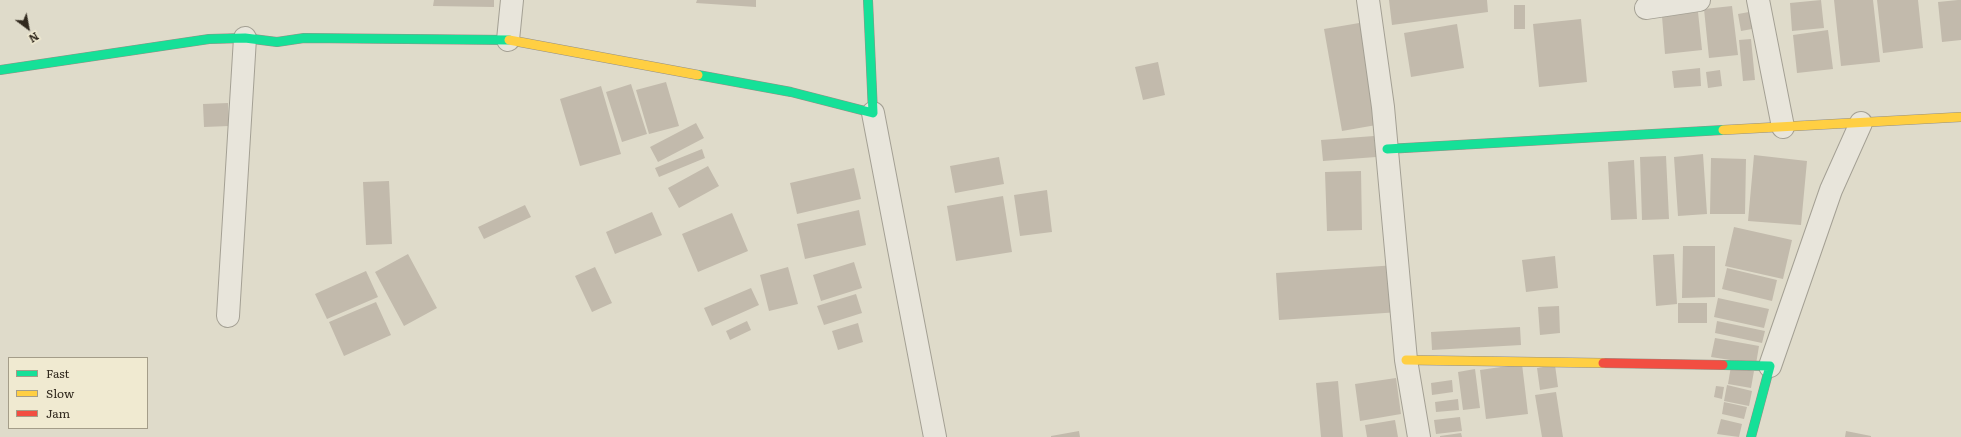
<!DOCTYPE html>
<html>
<head>
<meta charset="utf-8">
<style>
  body { margin:0 }
  #map { position:relative; width:1961px; height:437px; overflow:hidden; background:#dfdbca; font-family:Literata,serif }
  canvas { display:block }
  .legend { position:absolute; left:8px; top:357px; width:140px; height:72px; box-sizing:border-box; background:#f0ead1; border:1px solid #a49d89; margin:0; padding:5px 7px; list-style:none; font-size:12px; color:#31291e }
  .legend li { display:flex; align-items:center; gap:8px; height:20px }
  .legend b { width:20px; border:1px solid #a49d89 }
  .north { position:absolute; left:8px; top:8px; width:40px; height:40px; -webkit-text-stroke:3px #f0ead1; paint-order:stroke; rotate:148deg; font-size:11px; font-weight:700; line-height:16px; text-align:center; color:#31291e }
  .north::after { content:''; display:block; margin:auto; width:14px; height:18px; background:#31291e; clip-path:polygon(50% 0,100% 100%,50% 72%,0 100%) }
</style>
</head>
<body>
<div id="map">
<canvas width="1961" height="437"></canvas>
<ul class="legend">
<li><b style="height:5px;background:#16e098"></b>Fast</li>
<li><b style="height:5px;background:#ffcf43"></b>Slow</li>
<li><b style="height:5px;background:#f24e42"></b>Jam</li>
</ul>
<div class="north">N</div>
</div>
<script>
const ctx = document.querySelector('canvas').getContext('2d');
ctx.lineJoin = 'round';
function fillPath(path, color) { ctx.fillStyle = color; ctx.fill(path, 'evenodd'); }
const poly = rows => new Path2D(rows.map(r => 'M' + r).join(''));
function strokePath(path, color, width, dash) { ctx.strokeStyle = color; ctx.lineWidth = width; ctx.lineCap = dash ? 'butt' : 'round'; ctx.setLineDash(dash || []); ctx.stroke(path); }
const building = poly([
  [434,0,494,0,494,7,433,6],
  [697,0,756,0,756,7,696,3],
  [1389,0,1487,0,1488,12,1392,25],
  [1821,0,1824,28,1792,31,1790,3],
  [1834,0,1873,0,1880,62,1841,66],
  [1877,0,1918,0,1923,48,1883,53],
  [1958,0,1961,0,1961,40,1942,42,1938,2],
  [1514,5,1525,5,1525,29,1514,29],
  [1732,6,1738,55,1709,58,1704,9],
  [1698,12,1702,50,1665,54,1662,16],
  [1749,12,1752,29,1741,31,1738,14],
  [1581,19,1587,82,1539,87,1533,24],
  [1365,22,1382,124,1342,131,1324,29],
  [1457,24,1464,68,1411,77,1404,33],
  [1828,30,1833,69,1797,73,1793,35],
  [1751,39,1755,80,1743,81,1739,40],
  [1158,62,1165,95,1143,100,1135,67],
  [1700,68,1701,86,1674,88,1672,71],
  [1720,70,1722,86,1708,88,1706,72],
  [666,82,679,126,649,134,636,90],
  [631,84,647,134,622,142,606,92],
  [601,86,621,154,580,166,560,99],
  [228,103,229,126,204,127,203,104],
  [696,123,704,138,658,162,650,147],
  [1374,136,1376,157,1323,161,1321,140],
  [702,149,705,158,659,177,655,168],
  [1703,154,1707,214,1678,216,1674,157],
  [1754,155,1807,161,1801,225,1748,221],
  [1666,156,1669,219,1642,220,1640,157],
  [999,157,1004,184,955,193,950,166],
  [1711,158,1746,159,1745,214,1710,214],
  [1634,160,1637,219,1611,220,1608,162],
  [708,166,719,186,679,208,668,188],
  [854,168,861,199,797,214,790,183],
  [1361,171,1362,230,1327,231,1325,172],
  [389,181,392,244,366,245,363,182],
  [1047,190,1052,232,1020,236,1014,195],
  [1003,196,1012,252,956,261,947,206],
  [525,205,531,217,484,239,478,227],
  [859,210,866,245,805,259,797,224],
  [652,212,662,235,615,254,606,232],
  [732,213,748,251,698,272,682,234],
  [1734,227,1792,240,1783,279,1725,266],
  [1683,246,1715,246,1715,297,1682,298],
  [408,254,437,308,404,326,375,272],
  [1674,254,1677,304,1656,306,1653,255],
  [1555,256,1558,288,1526,292,1522,260],
  [854,262,862,288,821,301,813,275],
  [1397,265,1400,312,1279,320,1276,273],
  [595,267,612,303,592,312,575,276],
  [788,267,798,304,769,311,760,275],
  [1727,268,1777,280,1772,301,1722,289],
  [366,271,378,297,327,319,315,294],
  [751,288,759,305,712,326,704,308],
  [856,294,862,313,824,325,817,306],
  [1718,298,1769,309,1764,328,1714,317],
  [376,302,391,335,344,356,329,322],
  [1678,303,1707,303,1707,323,1678,323],
  [1559,306,1560,333,1540,335,1538,307],
  [747,321,751,330,730,340,726,331],
  [1717,321,1765,331,1762,343,1715,333],
  [858,323,863,342,838,350,832,331],
  [1520,327,1521,345,1432,350,1431,332],
  [1715,338,1759,346,1756,364,1711,357],
  [1522,364,1528,414,1486,419,1480,370],
  [1555,365,1558,387,1540,390,1537,368],
  [1731,366,1754,371,1751,388,1728,384],
  [1475,369,1480,408,1463,410,1458,372],
  [1396,378,1401,414,1360,421,1355,384],
  [1452,380,1453,392,1432,395,1431,383],
  [1338,381,1343,437,1321,437,1316,383],
  [1727,385,1752,391,1749,406,1724,401],
  [1716,386,1724,387,1722,399,1714,397],
  [1556,392,1563,437,1542,437,1535,395],
  [1458,399,1459,410,1436,412,1435,402],
  [1724,402,1747,407,1744,419,1722,414],
  [1460,417,1462,431,1436,434,1434,420],
  [1721,419,1742,424,1739,437,1717,434],
  [1395,420,1398,437,1367,437,1365,425],
  [1079,431,1080,437,1051,437,1051,436],
  [1846,431,1871,436,1871,437,1845,437],
  [1461,433,1462,437,1440,437,1440,436]
]);
const street = poly([
  [1368,0,1383,107,1406,360,1419,437],
  [1758,0,1783,127],
  [1646,8,1699,0],
  [508,40,512,0],
  [873,113,935,437],
  [228,316,245,38],
  [1770,366,1831,190,1861,123]
]);
const fast = poly([
  [0,70,209,39,245,38,277,42,304,38,509,40],
  [698,75,791,92,873,113,868,0],
  [1387,149,1723,130],
  [1723,365,1770,366,1751,437]
]);
const slow = poly([
  [509,40,698,75],
  [1723,130,1961,117],
  [1406,360,1603,363]
]);
const jam = poly([
  [1603,363,1723,365]
]);
fillPath(building, '#c2baac');
strokePath(street, '#a4a094', 24);
strokePath(fast, '#948f84', 10);
strokePath(slow, '#948f84', 10);
strokePath(jam, '#948f84', 10);
strokePath(street, '#e8e5db', 22);
strokePath(fast, '#16e098', 9);
strokePath(slow, '#ffcf43', 9);
strokePath(jam, '#f24e42', 9);
</script>
</body>
</html>
